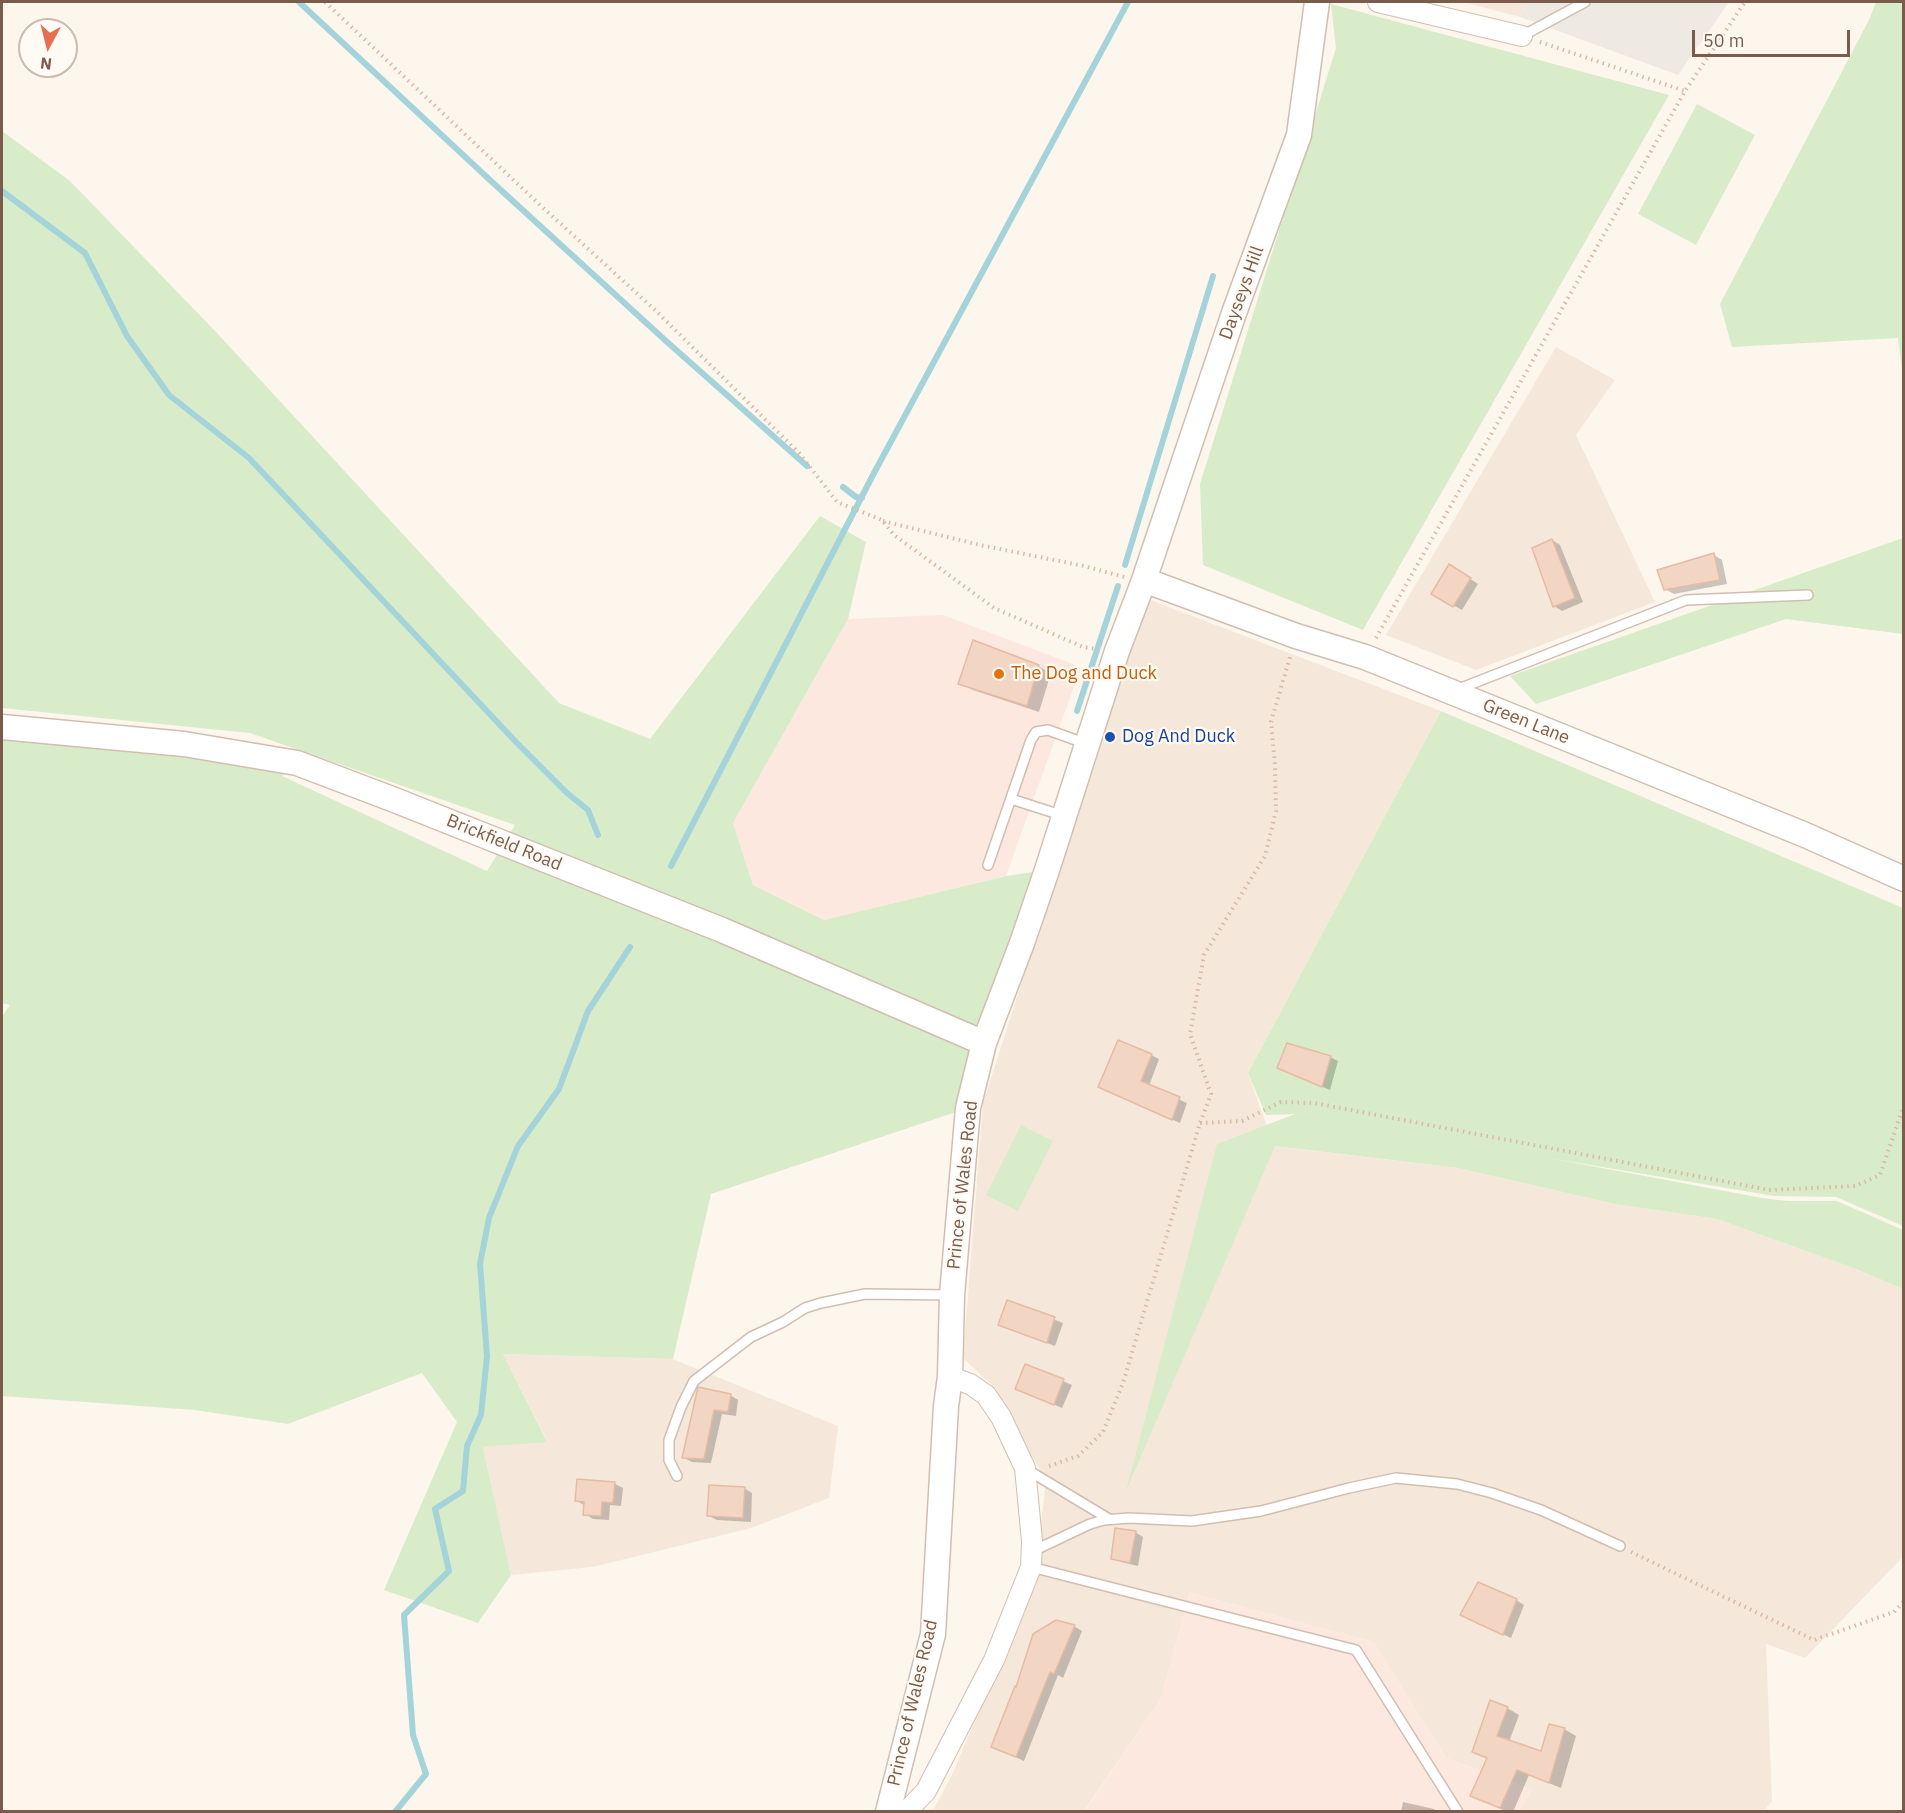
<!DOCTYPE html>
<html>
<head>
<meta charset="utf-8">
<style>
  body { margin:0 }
  #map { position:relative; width:1905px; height:1813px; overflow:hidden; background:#fdf6ec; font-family:"IBM Plex Sans",sans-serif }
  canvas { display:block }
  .frame { position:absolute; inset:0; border:3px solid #7a5c4d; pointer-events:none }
  .north { position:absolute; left:18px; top:18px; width:60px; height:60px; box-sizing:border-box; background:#fffaf3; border:2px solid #cabbb1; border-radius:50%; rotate:187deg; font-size:16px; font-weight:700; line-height:24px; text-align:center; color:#7a5c4d }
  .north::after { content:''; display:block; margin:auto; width:21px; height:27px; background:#e76f51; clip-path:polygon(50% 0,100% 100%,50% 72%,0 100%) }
  .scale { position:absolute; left:1692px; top:30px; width:158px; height:27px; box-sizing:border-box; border:3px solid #7a5c4d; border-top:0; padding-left:8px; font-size:18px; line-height:21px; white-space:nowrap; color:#7a5c4d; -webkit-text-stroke:4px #fffaf3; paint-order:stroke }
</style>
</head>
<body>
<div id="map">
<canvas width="1905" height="1813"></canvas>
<div class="frame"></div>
<div class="north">N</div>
<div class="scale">50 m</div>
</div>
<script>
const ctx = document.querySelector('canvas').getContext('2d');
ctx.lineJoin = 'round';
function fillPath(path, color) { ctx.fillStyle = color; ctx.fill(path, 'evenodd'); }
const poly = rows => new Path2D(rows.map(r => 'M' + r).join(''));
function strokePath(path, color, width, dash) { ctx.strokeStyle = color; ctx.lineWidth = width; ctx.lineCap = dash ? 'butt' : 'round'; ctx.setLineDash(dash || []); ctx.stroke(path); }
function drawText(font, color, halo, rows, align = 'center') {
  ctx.font = font + ' "IBM Plex Sans",sans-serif'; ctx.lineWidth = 4.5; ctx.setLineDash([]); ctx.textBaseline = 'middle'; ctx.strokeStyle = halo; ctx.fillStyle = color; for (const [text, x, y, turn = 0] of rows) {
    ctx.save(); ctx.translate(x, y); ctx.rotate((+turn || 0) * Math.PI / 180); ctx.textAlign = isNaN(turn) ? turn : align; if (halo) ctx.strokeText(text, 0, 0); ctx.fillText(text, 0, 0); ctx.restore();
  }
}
const residential = poly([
  [1463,2,1528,2,1520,17],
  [1556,347,1615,380,1576,435,1655,602,1476,670,1386,635],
  [1145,598,1441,711,1248,1073,1274,1146,1458,1168,1615,1204,1717,1219,1856,1269,1903,1289,1903,1557,1805,1658,1766,1644,1772,1801,1764,1811,1520,1811,1531,1790,1446,1758,1373,1642,1190,1593,1161,1699,1084,1811,932,1812,951,1777,1034,1582,1046,1481,992,1385,963,1358,983,1103],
  [503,1354,673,1359,838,1426,829,1498,751,1528,593,1567,511,1575,483,1447,547,1441]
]);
const commercial = poly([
  [943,615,1081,667,1006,876,824,920,753,885,733,823,848,619],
  [1190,1593,1373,1642,1446,1758,1531,1790,1520,1812,1084,1812,1161,1699]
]);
const industrial = poly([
  [1528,2,1729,2,1678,75,1520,17]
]);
const green = poly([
  [1876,2,1903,2,1903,378,1898,338,1732,347,1720,304,1870,18],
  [1331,4,1669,95,1363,630,1203,565,1200,484,1336,48],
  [1697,104,1755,135,1696,245,1638,214],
  [2,131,70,181,216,332,559,703,650,739,820,516,866,542,848,619,733,823,753,885,824,920,1006,876,1047,870,968,1108,711,1194,673,1359,503,1354,547,1442,483,1447,511,1575,478,1623,384,1590,457,1422,422,1373,288,1424,195,1410,2,1396,2,1017,10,1005,2,1003,2,727,297,763,282,776,487,871,515,825,250,733,2,708],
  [1903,538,1903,634,1786,619,1536,704,1510,676],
  [1441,711,1903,908,1903,1226,1836,1197,1774,1196,1549,1158,1762,1198,1787,1201,1837,1201,1903,1230,1903,1289,1856,1269,1717,1219,1615,1204,1458,1168,1275,1146,1126,1491,1217,1144,1295,1114,1266,1115,1248,1073],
  [1021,1125,1053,1141,1018,1211,986,1195]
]);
const shadow = poly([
  [1552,540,1560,545,1583,602,1562,611,1554,606],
  [1714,555,1722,560,1727,584,1674,594,1665,589],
  [1457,570,1478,584,1462,610,1433,594],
  [1038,666,1051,673,1039,712,973,690,960,683],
  [1151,1055,1159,1059,1149,1086,1187,1103,1180,1123,1108,1091],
  [1330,1057,1338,1061,1330,1090,1287,1072],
  [1008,1302,1063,1323,1055,1346,1000,1325],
  [1026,1365,1072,1385,1062,1408,1017,1388],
  [700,1389,730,1395,738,1400,736,1416,722,1414,711,1463,692,1462,684,1458],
  [578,1480,615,1484,623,1488,621,1506,610,1505,609,1520,593,1519,585,1514,585,1506,576,1500],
  [744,1488,752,1493,751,1522,717,1520,709,1516],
  [1135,1532,1143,1537,1138,1566,1121,1562,1113,1558],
  [1516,1600,1524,1605,1511,1638,1470,1619],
  [1074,1626,1082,1631,1063,1678,1058,1675,1024,1761,993,1747,1016,1688],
  [1507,1708,1519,1715,1509,1742,1542,1753,1564,1729,1576,1736,1561,1788,1529,1775,1513,1812,1507,1812,1472,1795,1488,1759,1474,1751],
  [1403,1802,1434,1809,1437,1812,1401,1812]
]);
const stream = poly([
  [299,2,491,181,666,341,807,466],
  [2,191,85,253,127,336,169,395,249,458,516,742,567,793,588,810,598,835],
  [843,487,856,497,862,498],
  [1125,565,1213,276],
  [1077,711,1118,586],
  [671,866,874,473,1128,2],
  [395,1812,426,1774,413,1735,404,1615,449,1571,435,1509,463,1491,467,1446,481,1415,487,1356,480,1264,489,1218,518,1146,559,1089,588,1011,630,947]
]);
const building = poly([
  [1552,539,1575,598,1553,607,1532,548,1552,539],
  [1714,553,1720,580,1664,590,1657,570,1714,553],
  [1449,564,1471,578,1453,607,1431,594,1449,564],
  [973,640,1039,665,1027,706,958,684,973,640],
  [1118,1040,1152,1054,1141,1081,1180,1097,1172,1120,1098,1087,1118,1040],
  [1287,1043,1331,1056,1322,1087,1277,1068,1287,1043],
  [1007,1300,1055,1317,1047,1343,998,1325,1007,1300],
  [1025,1364,1064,1379,1054,1405,1015,1389,1025,1364],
  [698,1387,731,1394,728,1412,714,1410,704,1459,682,1458,698,1387],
  [577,1479,615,1482,613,1503,602,1502,601,1516,583,1515,584,1502,575,1501,577,1479],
  [709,1485,745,1487,743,1518,707,1516,709,1485],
  [1115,1528,1136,1531,1130,1563,1111,1559,1115,1528],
  [1478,1582,1517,1599,1503,1635,1460,1615,1478,1582],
  [1056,1620,1075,1625,1054,1674,1050,1672,1016,1757,991,1747,1015,1686,1016,1687,1033,1634,1056,1620],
  [1490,1700,1508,1707,1497,1736,1541,1751,1549,1724,1565,1728,1549,1783,1517,1770,1500,1808,1470,1796,1487,1758,1472,1752,1490,1700]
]);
const path = poly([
  [325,2,540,205,654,309,800,454,837,502,882,520,894,535,994,608,1083,647,1096,649],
  [1540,42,1685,91],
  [883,521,980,545,1084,566,1124,577],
  [1376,638,1685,91,1745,2],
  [1200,1123,1242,1121,1281,1102,1314,1103,1769,1190,1855,1186,1880,1175,1904,1105],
  [1049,1466,1078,1456,1103,1432,1123,1383,1200,1123,1211,1094,1190,1034,1204,955,1265,856,1276,811,1275,765,1271,722,1290,657],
  [1631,1552,1814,1640,1894,1612,1904,1601]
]);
const service = poly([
  [1522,36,1585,2],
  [1456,690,1686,600,1808,595],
  [1011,799,1064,816],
  [988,865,1031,740,1036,732,1048,730,1087,744],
  [1026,1469,1109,1519],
  [677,1476,669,1460,669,1440,681,1407,694,1381,751,1337,783,1322,805,1308,821,1303,865,1294,952,1295],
  [1031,1552,1090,1524,1104,1520,1129,1518,1192,1521,1261,1511,1349,1488,1396,1478,1457,1484,1492,1493,1541,1510,1620,1546],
  [1031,1567,1356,1650,1458,1812]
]);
const minor = poly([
  [1378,2,1522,36],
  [906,1812,926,1791,994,1660,1031,1567,1032,1541,1025,1468,1001,1417,986,1395,970,1384,950,1377]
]);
const tertiary = poly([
  [1144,580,1296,636,1365,657,1803,834,1904,879],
  [2,727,184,744,297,763,392,799,722,930,984,1043],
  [888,1812,933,1634,946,1406,950,1377,952,1295,968,1108,984,1043,1022,943,1047,870,1117,651,1143,583,1234,313,1299,135,1317,2]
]);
const markers = [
  [999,674,6,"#e8710a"],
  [1110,737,6,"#1a4fb4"]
];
const streetNames = [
  ["Dayseys Hill",1242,293,-70],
  ["Green Lane",1526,722,22],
  ["Brickfield Road",504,843,22],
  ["Prince of Wales Road",963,1185,-84],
  ["Prince of Wales Road",913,1703,-77]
];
const foodNames = [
  ["The Dog and Duck",1011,674]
];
const transitNames = [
  ["Dog And Duck",1122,737]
];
fillPath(residential, '#f5e8da');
fillPath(commercial, '#fde8e0');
fillPath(industrial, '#efe9e4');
fillPath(green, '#d8ecc9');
fillPath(shadow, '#0003');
strokePath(stream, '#a5d3da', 6);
fillPath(building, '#f3d5c3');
strokePath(building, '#e6bba3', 1.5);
strokePath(service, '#d1beb0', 12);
strokePath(minor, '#d1beb0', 22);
strokePath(tertiary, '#d1beb0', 27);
strokePath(path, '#d9b8a5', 4, [1.5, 4.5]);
strokePath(service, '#fff', 9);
strokePath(minor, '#fff', 20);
strokePath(tertiary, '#fff', 24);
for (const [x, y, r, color] of markers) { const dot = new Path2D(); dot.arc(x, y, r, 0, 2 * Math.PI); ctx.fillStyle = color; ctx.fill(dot); strokePath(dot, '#fffaf3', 2); }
drawText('18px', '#7a5c4d', '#fffaf3', streetNames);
drawText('18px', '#c56008', '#fffaf3', foodNames, 'left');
drawText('18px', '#164399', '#fffaf3', transitNames, 'left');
</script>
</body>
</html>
